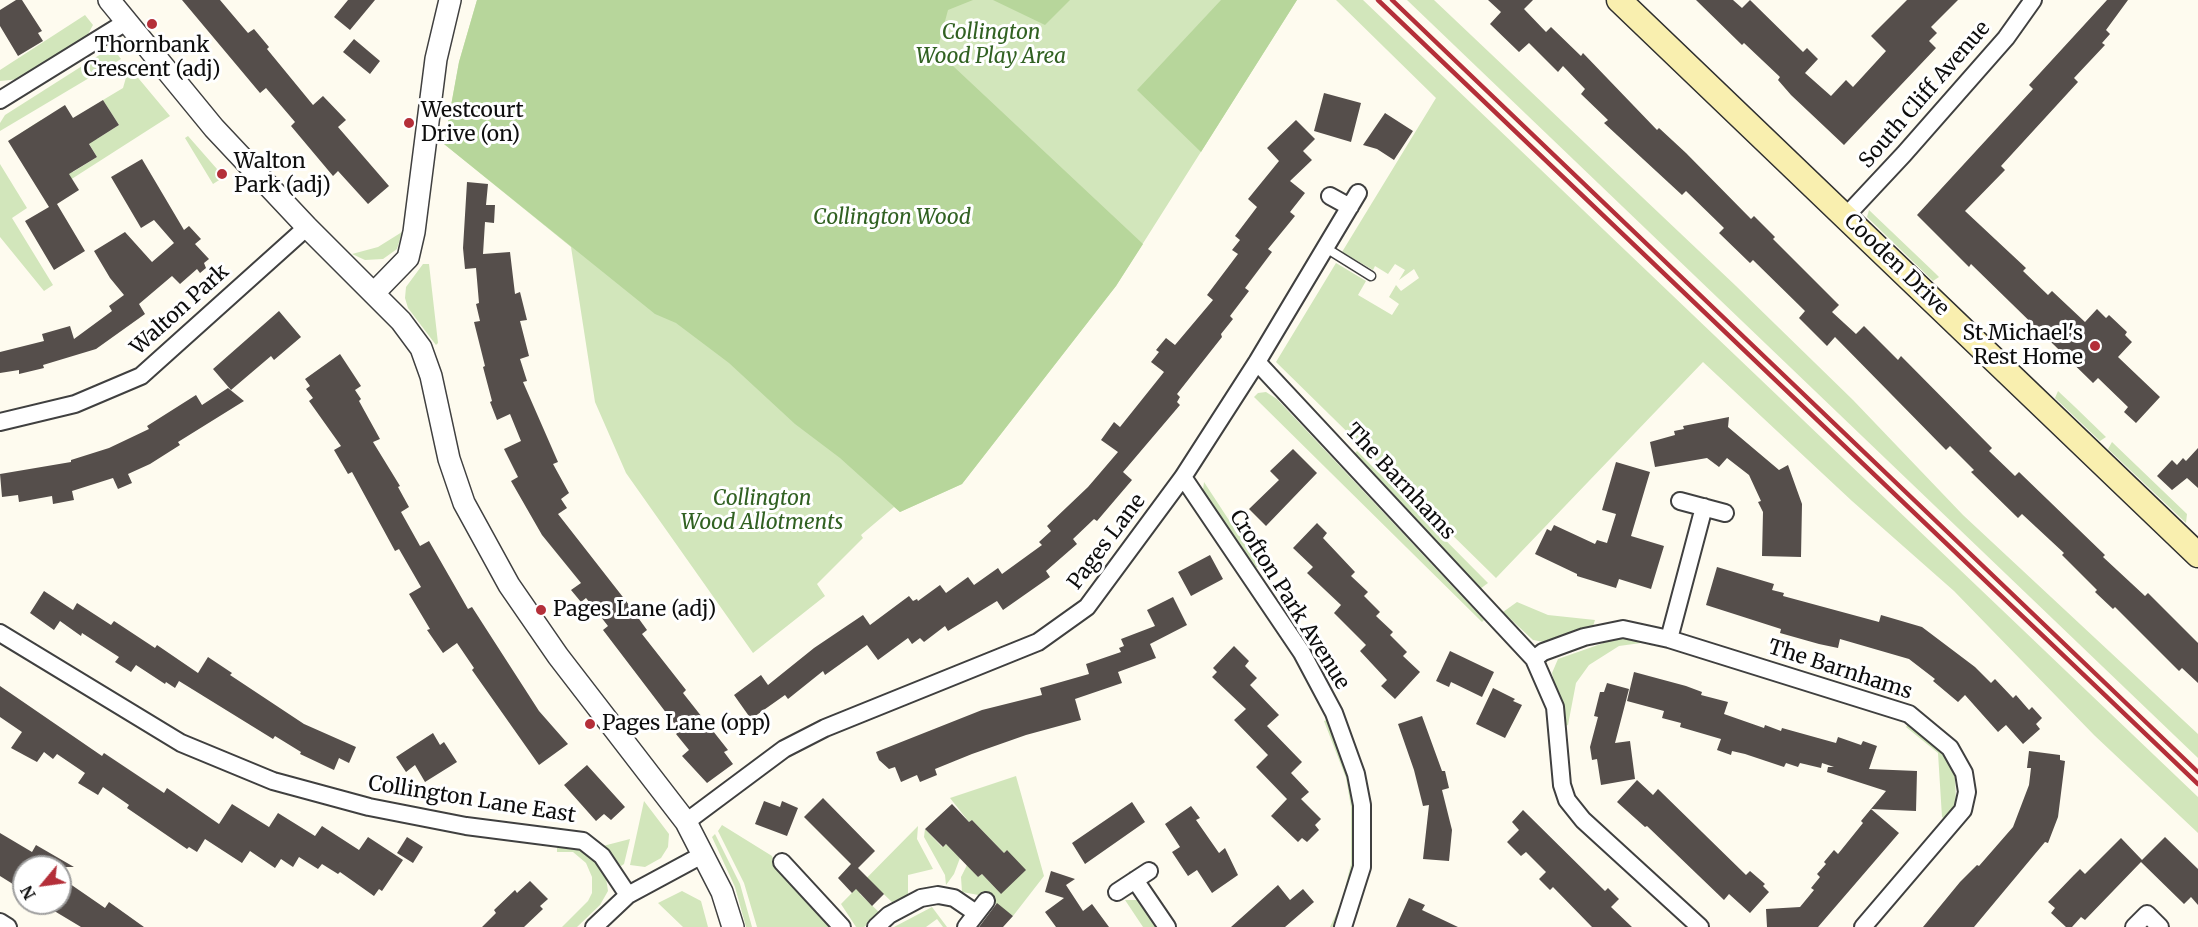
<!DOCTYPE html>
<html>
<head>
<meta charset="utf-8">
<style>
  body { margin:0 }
  #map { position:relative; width:2198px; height:927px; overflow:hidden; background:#fefbef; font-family:Merriweather,serif }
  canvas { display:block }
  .north { position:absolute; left:12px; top:855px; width:60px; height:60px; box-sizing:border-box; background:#fff; border:2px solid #9e9e9e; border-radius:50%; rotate:241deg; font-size:16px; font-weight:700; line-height:24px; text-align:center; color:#0d0d0d }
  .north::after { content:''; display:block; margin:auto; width:21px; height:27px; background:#b42f39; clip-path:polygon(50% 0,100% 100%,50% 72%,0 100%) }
</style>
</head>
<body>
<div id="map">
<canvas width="2198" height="927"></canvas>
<div class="north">N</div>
</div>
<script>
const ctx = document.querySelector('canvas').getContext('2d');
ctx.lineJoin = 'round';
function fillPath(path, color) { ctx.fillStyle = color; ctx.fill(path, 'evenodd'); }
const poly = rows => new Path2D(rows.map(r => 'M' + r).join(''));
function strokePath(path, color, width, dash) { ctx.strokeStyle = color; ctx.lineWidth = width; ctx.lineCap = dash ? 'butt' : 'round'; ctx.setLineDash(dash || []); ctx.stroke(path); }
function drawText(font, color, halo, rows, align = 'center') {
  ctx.font = font + ' Merriweather,serif'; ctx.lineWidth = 6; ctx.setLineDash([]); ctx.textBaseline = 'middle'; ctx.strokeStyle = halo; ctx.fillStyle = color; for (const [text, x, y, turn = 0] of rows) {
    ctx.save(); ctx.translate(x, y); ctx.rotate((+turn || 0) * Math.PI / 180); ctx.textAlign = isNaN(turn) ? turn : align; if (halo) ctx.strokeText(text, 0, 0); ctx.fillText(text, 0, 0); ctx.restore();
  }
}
const green = poly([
  [477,0,1297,0,1116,286,962,484,900,512,894,507,861,535,863,538,817,584,825,596,753,653,626,473,595,402,571,247,444,144,459,62],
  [1336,0,1363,0,2198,797,2198,833,2094,735,1954,591,1852,501,1703,362,1496,578,1276,362,1336,263,1366,281,1358,295,1392,315,1399,304,1389,297,1396,285,1401,291,1419,278,1414,269,1399,280,1405,270,1395,264,1388,274,1375,266,1373,270,1342,252,1436,98],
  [1407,0,1434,0,1736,286,1853,400,1963,515,2198,734,2198,758],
  [85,15,93,25,87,36,20,79,0,81,0,70],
  [112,47,121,59,0,131,0,123,5,115],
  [129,67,170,116,56,189,21,133,41,120,73,172,97,157,84,135,97,139,119,125,103,100,123,88],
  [188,136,224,177,213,184,185,138],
  [0,164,27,208,12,218,53,285,44,291,0,237],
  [1869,210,1935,273,1939,277,1933,281,1867,217],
  [402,232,397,249,383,259,365,260,352,254,378,247],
  [423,264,429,264,438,343,436,345,408,308,405,298,406,287],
  [2058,391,2075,407,2106,437,2100,441,2055,398],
  [1266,392,1277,399,1484,620,1482,622,1254,397,1258,393],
  [2112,442,2187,514,2186,523,2108,449],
  [1357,451,1488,583,1480,589,1354,454],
  [1204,482,1259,566,1256,568,1203,490],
  [1517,602,1548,615,1595,620,1593,626,1544,642,1533,640,1503,612],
  [1615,639,1642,639,1641,643,1619,646,1589,665,1576,683,1568,725,1565,726,1552,673,1558,659],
  [1329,719,1349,777,1356,807,1355,865,1344,907,1335,927,1330,927,1341,904,1351,864,1351,807,1346,778,1324,721],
  [1909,723,1942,750,1955,774,1956,804,1947,820,1942,817,1938,753,1906,727],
  [1016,776,1044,876,1013,916,984,896,962,892,961,877,967,865,978,877,982,874,1001,894,1007,850,1004,853,972,820,969,822,950,798],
  [644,801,669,834,668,847,661,858,645,867,630,865],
  [722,825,772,856,775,866,799,887,833,927,757,927,744,883,718,831],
  [918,826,917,839,933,869,908,875,908,895,893,903,871,882,860,894,881,914,864,927,856,927,841,904],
  [925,829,942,847,947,844,960,858,954,874,946,885,945,875,924,837],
  [715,834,740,884,752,927,746,927,735,887,712,837],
  [630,839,624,864,621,866,603,846],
  [579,847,596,860,606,878,608,891,600,905,577,927,562,927,588,901,592,893,592,877,586,863,573,852,557,852,557,848],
  [682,891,701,901,708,927,683,927,658,903],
  [1125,900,1139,900,1158,927,1143,927],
  [932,907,947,927,943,927,937,919,926,927,894,927]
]);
const forest = poly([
  [477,0,973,0,948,10,937,51,1143,244,1116,286,962,484,900,512,840,458,795,424,729,363,676,323,655,314,444,144,459,62],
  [993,0,1070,0,1045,25],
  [1221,0,1297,0,1201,152,1137,90]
]);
const building = poly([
  [16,0,22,0,42,31,38,33,43,41,18,56,0,26,0,10],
  [182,0,220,0,248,33,254,29,269,47,267,49,313,105,323,96,346,120,338,127,389,186,368,204,338,171,333,176,291,126,295,122,266,88,260,93],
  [348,0,375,0,350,30,334,17],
  [1488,0,1533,0,1524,9,1546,32,1551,27,1581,56,1583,53,1657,130,1659,128,1686,153,1751,219,1754,216,1775,237,1773,239,1839,305,1832,312,1856,334,1864,326,1898,360,1901,356,1992,448,1989,451,2015,476,2019,472,2105,555,2103,557,2145,596,2148,593,2198,643,2198,683,2182,668,2179,671,2115,607,2113,609,2095,592,2097,590,2062,555,2064,553,2022,514,2018,518,1971,472,1974,470,1950,446,1946,450,1835,337,1827,346,1799,318,1805,311,1753,260,1750,263,1719,233,1724,228,1686,191,1682,195,1604,123,1608,120,1581,94,1585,89,1563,66,1558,72,1529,43,1519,52,1490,24,1501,12],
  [1696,0,1733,0,1742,8,1750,0,1803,52,1807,48,1818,59,1805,73,1831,96,1846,80,1853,87,1886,51,1871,36,1907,0,1958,0,1931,27,1937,33,1929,41,1936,48,1844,145,1791,95,1778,80,1780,77,1744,43,1742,45],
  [2107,0,2128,0,2106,30,2110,34,2102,43,2105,45,2074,78,2078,82,2001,166,2005,170,1965,211,2026,268,2023,271,2048,295,2052,291,2085,322,2097,309,2106,318,2109,315,2127,332,2125,335,2132,342,2118,357,2160,397,2136,423,2124,412,2128,407,2098,378,2093,383,1971,264,1969,267,1917,215,2033,89,2029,85],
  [354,39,380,61,370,74,343,52],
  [1324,93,1361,103,1351,142,1314,131],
  [103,100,119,125,89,144,97,157,69,174,79,190,57,204,85,251,54,270,25,221,49,207,8,141,65,105,73,118],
  [1385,113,1413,131,1394,160,1377,149,1363,145],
  [1296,120,1315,139,1303,151,1312,160,1290,181,1305,193,1290,212,1295,216,1268,249,1272,252,1245,288,1249,291,1230,316,1233,319,1221,334,1222,337,1177,394,1180,397,1177,402,1180,405,1123,472,1132,480,1097,521,1094,519,1073,539,1077,544,1046,571,1050,577,1003,610,997,601,948,631,945,626,924,642,920,638,912,644,908,638,878,660,867,645,825,675,823,671,788,699,785,695,751,719,734,695,761,675,768,685,814,648,863,615,870,625,909,596,913,601,917,599,918,601,940,585,946,593,968,577,974,585,998,568,1002,574,1042,545,1039,542,1051,531,1047,526,1088,487,1118,452,1101,440,1114,422,1120,427,1164,372,1151,362,1159,352,1156,350,1166,338,1175,345,1213,300,1207,295,1238,254,1232,250,1240,240,1235,236,1257,207,1248,199,1279,161,1267,148],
  [142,159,184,230,189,226,201,239,195,244,209,259,204,263,206,268,200,273,197,269,180,284,172,276,139,304,145,314,96,349,43,365,44,368,19,374,19,370,0,373,0,352,44,341,42,334,70,326,74,339,112,311,109,306,124,295,110,278,94,251,125,232,152,262,174,243,154,220,141,228,111,177],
  [467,182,488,184,486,205,495,205,494,223,485,222,483,254,510,252,515,294,520,292,527,320,520,321,529,356,520,359,527,381,523,382,558,462,553,464,569,493,561,499,567,508,558,514,626,601,647,630,642,634,686,690,683,693,728,750,724,752,733,764,707,783,682,756,689,750,676,734,680,731,603,630,608,626,586,598,581,602,571,590,581,583,542,535,511,481,518,477,504,449,521,441,510,414,497,420,490,402,492,401,483,367,485,366,474,322,480,321,476,304,479,303,476,268,465,269,463,248],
  [279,311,301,337,274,360,271,356,231,390,213,369],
  [340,354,361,386,355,390,361,399,359,401,380,439,373,442,400,486,398,487,409,507,401,512,420,546,429,541,468,609,472,607,539,711,568,744,539,765,472,670,474,668,457,643,443,653,427,630,430,629,409,594,421,587,399,549,395,551,352,472,348,474,334,450,341,446,309,401,313,398,306,389,310,386,305,379],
  [228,388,244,401,178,442,180,445,150,464,128,474,132,483,118,489,113,478,72,491,74,500,53,504,52,496,19,502,18,495,2,497,0,474,71,462,71,460,109,448,149,429,147,426,196,395,202,405],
  [1729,417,1728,427,1779,470,1788,465,1802,504,1801,557,1762,556,1763,512,1758,502,1761,501,1749,475,1727,458,1719,467,1707,458,1655,467,1650,442,1675,435,1674,431,1684,429,1683,426],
  [2198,448,2198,488,2187,478,2172,490,2157,476,2172,460,2177,465,2183,458,2186,461],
  [1293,449,1317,473,1266,526,1249,509,1279,480,1270,471],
  [1616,462,1650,472,1631,536,1664,546,1651,589,1619,579,1616,588,1577,576,1577,574,1535,554,1547,529,1551,531,1554,525,1595,544,1597,540,1607,543,1616,514,1602,510],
  [1317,523,1327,533,1323,538,1355,572,1351,576,1368,592,1364,596,1380,612,1376,616,1393,632,1390,635,1407,652,1403,656,1420,672,1395,699,1381,686,1387,680,1360,651,1366,645,1334,613,1341,605,1307,573,1313,567,1293,548],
  [1210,555,1223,579,1191,596,1178,572],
  [1717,567,1774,584,1772,590,1784,593,1783,596,1879,622,1881,615,1922,627,1975,667,1991,683,1995,679,2013,698,2016,695,2029,710,2032,707,2042,718,2036,724,2040,729,2023,744,2006,725,1998,732,1965,695,1958,702,1933,681,1935,679,1909,659,1840,639,1838,648,1819,644,1780,633,1781,629,1706,605],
  [44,591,73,610,77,603,111,625,114,621,155,648,157,645,198,673,208,657,232,673,230,675,304,724,356,747,349,763,339,758,334,770,300,754,301,752,275,736,273,739,179,681,175,688,166,682,165,684,136,665,131,672,115,662,119,657,82,633,81,636,60,621,54,630,30,613],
  [1173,597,1187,625,1150,644,1156,658,1118,672,1122,683,1075,699,1081,720,1026,735,972,754,935,769,937,775,920,782,917,775,901,782,895,767,889,769,879,760,876,752,982,710,1042,695,1040,688,1089,674,1086,664,1121,652,1119,648,1124,646,1121,639,1155,626,1147,610],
  [1234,646,1249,661,1245,666,1257,678,1250,685,1279,715,1267,726,1302,762,1291,773,1309,792,1301,799,1321,819,1315,825,1319,830,1307,842,1302,838,1298,842,1271,816,1287,799,1256,767,1268,755,1234,720,1246,709,1212,677,1217,672,1213,668],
  [1450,651,1494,672,1482,697,1451,682,1449,687,1436,681],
  [1634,672,1686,686,1702,692,1701,695,1728,702,1724,714,1764,728,1765,725,1781,731,1782,728,1836,743,1838,737,1861,745,1863,741,1877,746,1869,769,1917,771,1916,811,1871,809,1886,791,1827,772,1828,767,1834,767,1822,763,1821,768,1800,763,1798,767,1786,763,1784,767,1745,754,1732,751,1731,755,1717,750,1721,739,1680,727,1681,723,1662,718,1664,711,1627,701],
  [1607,683,1629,689,1615,743,1630,741,1635,779,1601,785,1597,759,1592,760,1590,747,1598,717,1594,716,1600,692,1604,692],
  [0,686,102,756,104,753,164,793,167,788,219,824,232,804,269,827,278,813,315,836,322,826,359,850,368,837,403,860,382,891,379,889,374,896,340,872,338,874,322,864,318,869,299,857,293,867,281,859,275,868,250,851,242,863,205,839,197,852,189,847,187,849,127,808,129,805,103,787,98,795,78,783,85,773,57,754,53,759,44,752,37,762,11,748,22,732,0,717],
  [1493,688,1515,699,1513,701,1522,705,1505,738,1476,724],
  [1422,716,1442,771,1445,771,1449,788,1442,790,1452,830,1449,861,1423,859,1429,805,1423,806,1414,770,1398,724],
  [433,733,440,745,444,742,457,762,425,782,415,765,406,772,396,757],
  [2029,751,2060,755,2060,760,2065,761,2058,817,2048,843,2045,842,1974,927,1923,927,1960,882,1977,865,1979,866,2013,827,2029,785,2031,768,2027,768],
  [587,765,625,807,611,820,604,814,596,821,564,785],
  [1637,780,1653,795,1658,789,1746,875,1750,871,1765,884,1763,886,1769,892,1750,913,1729,894,1724,900,1647,826,1645,827,1617,802],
  [823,798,875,851,858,868,884,894,872,906,856,889,852,893,838,878,851,864,804,817],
  [764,801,780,807,782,801,798,808,787,836,755,824],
  [1132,802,1145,822,1085,864,1072,843],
  [952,804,969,822,972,820,1004,853,1007,850,1026,870,1001,894,982,874,978,877,946,844,943,847,925,829],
  [1191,806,1200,818,1196,820,1219,853,1225,848,1238,875,1212,893,1197,870,1188,876,1172,852,1180,847,1165,824],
  [1871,809,1899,833,1818,927,1767,927,1766,909,1800,907,1814,890,1811,888,1820,877,1817,874,1826,864,1824,862,1834,850,1838,854,1863,823,1861,821],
  [1523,810,1605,891,1608,888,1619,899,1611,907,1632,927,1592,927,1553,887,1550,890,1539,879,1546,872,1526,852,1521,856,1507,842,1519,830,1512,822],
  [0,833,32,852,36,845,74,867,24,867,24,891,0,876],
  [407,837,423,847,413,863,397,853],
  [2165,837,2198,869,2198,905,2191,897,2184,904,2141,862,2085,920,2081,917,2072,927,2066,927,2051,913,2055,908,2048,902,2074,875,2080,869,2085,874,2121,838,2142,860],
  [1051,871,1075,879,1066,885,1083,911,1092,904,1109,927,1056,927,1045,912,1064,898,1045,892],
  [60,877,105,908,109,902,144,927,81,927,41,903,60,903],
  [530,881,548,899,540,906,543,909,524,927,482,927,496,913,494,910,515,890,517,893],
  [1278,885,1290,900,1303,889,1314,902,1285,927,1231,927],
  [1409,898,1425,905,1422,910,1458,927,1396,927],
  [997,903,1013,916,1003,927,979,927]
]);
const service = poly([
  [1326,248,1371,276]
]);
const minor = poly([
  [0,100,126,22],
  [1330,196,1350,207],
  [1846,216,1904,154,2006,38,2033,0],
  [1257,362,1534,659,1555,707,1562,785,1567,800,1583,820,1700,927],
  [0,422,75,404,141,376,307,227],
  [1183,477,1302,653,1334,713,1356,774,1362,805,1362,867,1343,927],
  [1680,501,1725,513],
  [0,633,181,743,273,781,369,807,466,826,583,841,602,856,628,895],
  [1669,639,1704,507],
  [1534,659,1543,652,1584,637,1623,629,1669,639,1909,714,1950,748,1964,773,1967,792,1963,810,1863,927],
  [686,822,784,749,825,728,1038,642,1087,607,1183,477,1257,362,1358,193],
  [782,862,842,927],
  [1135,880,1167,927],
  [1117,892,1149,871],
  [0,922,8,927],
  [594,927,628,895,704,854],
  [876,927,889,915,921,898,938,895,954,898,976,913],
  [966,927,986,901],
  [2134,927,2147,914,2160,927]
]);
const tertiary = poly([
  [109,0,214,128,307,227,401,321,421,348,431,376,449,459,464,503,509,585,558,656,686,822,722,892,733,927],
  [374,293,408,258,414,232,436,59,450,0]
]);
const secondary = poly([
  [1619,0,2198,555]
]);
const rail = poly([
  [1378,0,2198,784],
  [1392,0,2198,772]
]);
const markers = [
  [152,24,6,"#b42f39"],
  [409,123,6,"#b42f39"],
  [222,174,6,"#b42f39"],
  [2095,346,6,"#b42f39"],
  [541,610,6,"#b42f39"],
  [590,724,6,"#b42f39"]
];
const parkNames = [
  ["Collington",991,33],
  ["Wood Play Area",991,57],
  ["Collington Wood",892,218],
  ["Collington",762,499],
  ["Wood Allotments",762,523]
];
const poiNames = [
  ["Thornbank",152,46,"center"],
  ["Crescent (adj)",152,70,"center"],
  ["Westcourt",421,111],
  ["Drive (on)",421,135],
  ["Walton",234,162],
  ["Park (adj)",234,186],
  ["St Michael's",2083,334,"right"],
  ["Rest Home",2083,358,"right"],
  ["Pages Lane (adj)",553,610],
  ["Pages Lane (opp)",602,724]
];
const streetNames = [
  ["South Cliff Avenue",1925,95,-49],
  ["Cooden Drive",1896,265,44],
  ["Walton Park",180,310,-42],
  ["The Barnhams",1400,482,47],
  ["Pages Lane",1107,542,-53],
  ["Crofton Park Avenue",1289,600,58],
  ["The Barnhams",1840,670,18],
  ["Collington Lane East",472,800,9]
];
fillPath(green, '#d2e6bb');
fillPath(forest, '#b7d69b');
fillPath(building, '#554e4b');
strokePath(service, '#404040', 11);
strokePath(minor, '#404040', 20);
strokePath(tertiary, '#404040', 24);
strokePath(secondary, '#2f2f2f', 27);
strokePath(service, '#fff', 8);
strokePath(minor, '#fff', 16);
strokePath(tertiary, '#fff', 21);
strokePath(secondary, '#f9efaf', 24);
strokePath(rail, '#b42f39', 4.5);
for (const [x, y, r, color] of markers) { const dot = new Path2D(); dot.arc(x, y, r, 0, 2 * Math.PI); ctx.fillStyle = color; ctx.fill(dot); strokePath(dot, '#fff', 2); }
drawText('italic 21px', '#316122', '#fff', parkNames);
drawText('21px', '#0d0d0d', '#fff', poiNames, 'left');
drawText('21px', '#0d0d0d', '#fff', streetNames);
</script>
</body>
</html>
